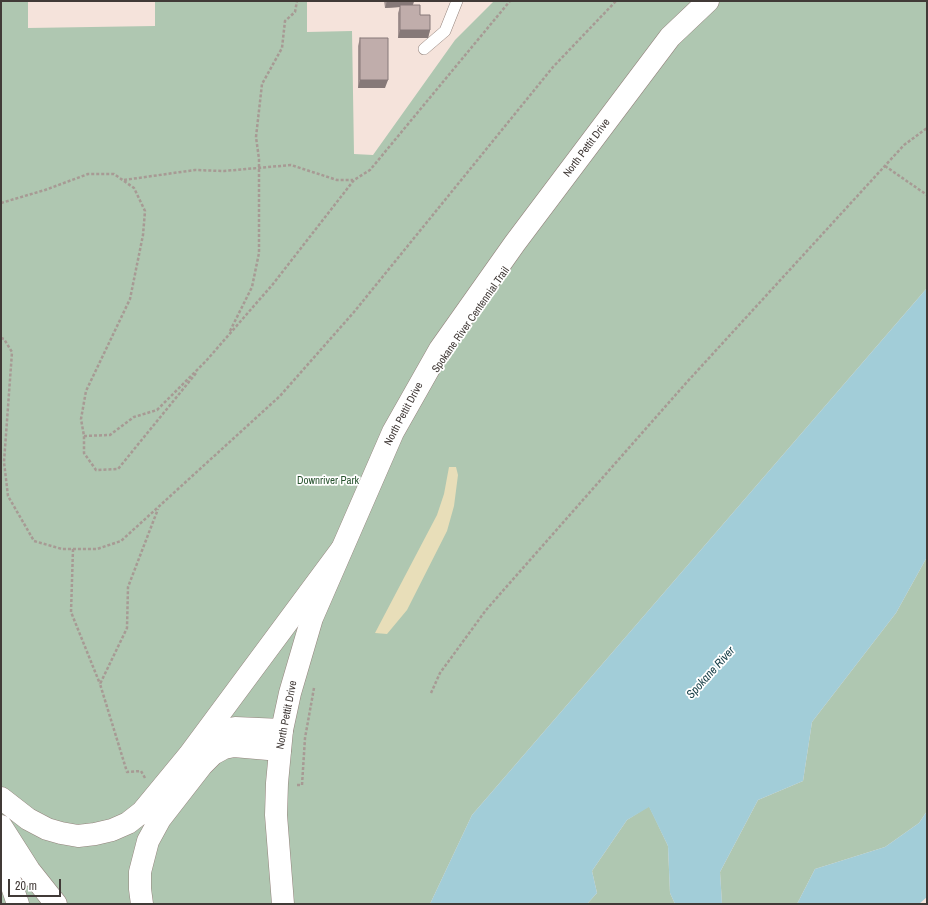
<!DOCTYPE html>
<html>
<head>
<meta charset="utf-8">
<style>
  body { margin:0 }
  #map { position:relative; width:928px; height:905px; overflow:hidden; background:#f5e3db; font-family:"Archivo Narrow",sans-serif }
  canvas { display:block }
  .frame { position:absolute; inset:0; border:2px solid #413a37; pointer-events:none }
  .scale { position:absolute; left:8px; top:879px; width:53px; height:18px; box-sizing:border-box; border:2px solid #413a37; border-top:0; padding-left:5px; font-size:12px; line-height:14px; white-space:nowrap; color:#413a37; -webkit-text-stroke:3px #fff; paint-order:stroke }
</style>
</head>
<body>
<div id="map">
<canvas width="928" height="905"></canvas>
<div class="frame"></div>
<div class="scale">20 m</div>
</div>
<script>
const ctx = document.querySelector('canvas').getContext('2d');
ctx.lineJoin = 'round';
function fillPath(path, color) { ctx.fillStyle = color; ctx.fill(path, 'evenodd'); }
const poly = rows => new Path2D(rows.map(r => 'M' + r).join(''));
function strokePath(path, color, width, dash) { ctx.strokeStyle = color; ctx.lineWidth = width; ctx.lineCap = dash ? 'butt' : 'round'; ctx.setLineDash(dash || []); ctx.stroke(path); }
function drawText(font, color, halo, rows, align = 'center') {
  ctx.font = font + ' "Archivo Narrow",sans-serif'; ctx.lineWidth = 3.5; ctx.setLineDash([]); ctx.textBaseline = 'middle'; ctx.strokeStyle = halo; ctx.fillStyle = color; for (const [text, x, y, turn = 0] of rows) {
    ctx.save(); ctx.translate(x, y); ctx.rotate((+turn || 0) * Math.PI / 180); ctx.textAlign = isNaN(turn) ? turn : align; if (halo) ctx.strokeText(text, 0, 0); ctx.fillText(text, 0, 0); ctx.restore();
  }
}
const green = poly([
  [1,1,28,1,28,28,155,26,155,1,307,1,307,32,352,31,354,154,373,155,455,40,494,1,927,1,927,288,472,815,430,904,1,904],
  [927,557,927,811,919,823,885,847,815,869,797,904,722,904,720,872,758,800,803,781,812,722,896,613],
  [649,806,668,846,670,893,675,904,587,904,597,893,592,871,627,820]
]);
const sand = poly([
  [449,467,456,467,458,475,454,506,447,531,407,610,387,634,375,633,437,515,444,494]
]);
const water = poly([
  [927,288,927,557,896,613,812,722,803,781,758,800,720,872,722,904,675,904,670,893,668,846,649,807,627,820,592,871,597,893,587,904,430,904,472,815],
  [927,811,927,897,919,904,797,904,815,869,885,847,919,823]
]);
const path = poly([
  [885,166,927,195],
  [124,180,195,170,224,171,291,165,337,180,353,180],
  [1,203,45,190,88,174,114,174,134,188,145,211,143,235,130,299,86,391,81,419,84,436,84,453,96,470,118,469,197,372],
  [230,331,252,287,259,253,259,159,256,137,262,84,282,48,285,21,295,12,297,1],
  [1,338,4,339,12,352,4,462,8,496,34,541,62,549,97,549,121,541,280,396,354,312,553,67,616,1],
  [84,436,110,435,134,417,157,410,206,361,273,284,354,180,370,170,510,1],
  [73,549,71,612,100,684],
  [431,693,440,673,486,610,687,382,904,145,927,128],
  [145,778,141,771,127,772,100,684,127,628,128,587,158,509],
  [297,785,302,785,305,738,314,688]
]);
const lane = poly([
  [424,49,445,31,457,1]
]);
const secondary = poly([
  [283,904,276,815,277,783,282,730,290,693,312,618,393,432,440,349,515,243,670,37,708,1]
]);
const primary = poly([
  [202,739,235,728,282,730],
  [1,798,28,819,47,829,61,833,78,836,95,834,112,830,128,823,142,812,189,755,341,550],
  [1,826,29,870,56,904],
  [1,854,18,904],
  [142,904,140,889,140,872,148,841,160,819,202,765,213,754,224,748,234,746,280,750]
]);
const wall = poly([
  [384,1,414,1,413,5,430,30,428,38,398,38,398,13,400,7,385,8],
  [360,38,385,88,358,88,358,46]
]);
const shadedWall = poly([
  [387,1,414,1,412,7,400,5,400,7,385,8],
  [400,30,430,30,428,38,398,38],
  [360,80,388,80,385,88,358,88]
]);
const building = poly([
  [400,5,420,5,420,15,430,15,430,30,400,30,400,5],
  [360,38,388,38,388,80,360,80,360,38]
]);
const streetNames = [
  ["North Pettit Drive",587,148,-53],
  ["Spokane River Centennial Trail",471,320,-55],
  ["North Pettit Drive",404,414,-62],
  ["North Pettit Drive",287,715,-79]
];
const parkNames = [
  ["Downriver Park",328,481]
];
const waterNames = [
  ["Spokane River",711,673,-48]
];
fillPath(green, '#afc7b1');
fillPath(sand, '#e8deb9');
fillPath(water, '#a2cdd8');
strokePath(lane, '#94847d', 12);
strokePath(secondary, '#94847d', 23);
strokePath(primary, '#94847d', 23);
strokePath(path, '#a79a94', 2.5, [3, 2]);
strokePath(lane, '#fff', 11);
strokePath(secondary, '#fff', 22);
strokePath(primary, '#fff', 22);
fillPath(wall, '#a59593');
fillPath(shadedWall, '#867978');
fillPath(building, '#c0adab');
strokePath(building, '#867978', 1);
drawText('11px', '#413a37', '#fff', streetNames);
drawText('11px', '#295430', '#fff', parkNames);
drawText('italic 12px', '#173e47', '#fff', waterNames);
</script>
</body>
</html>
